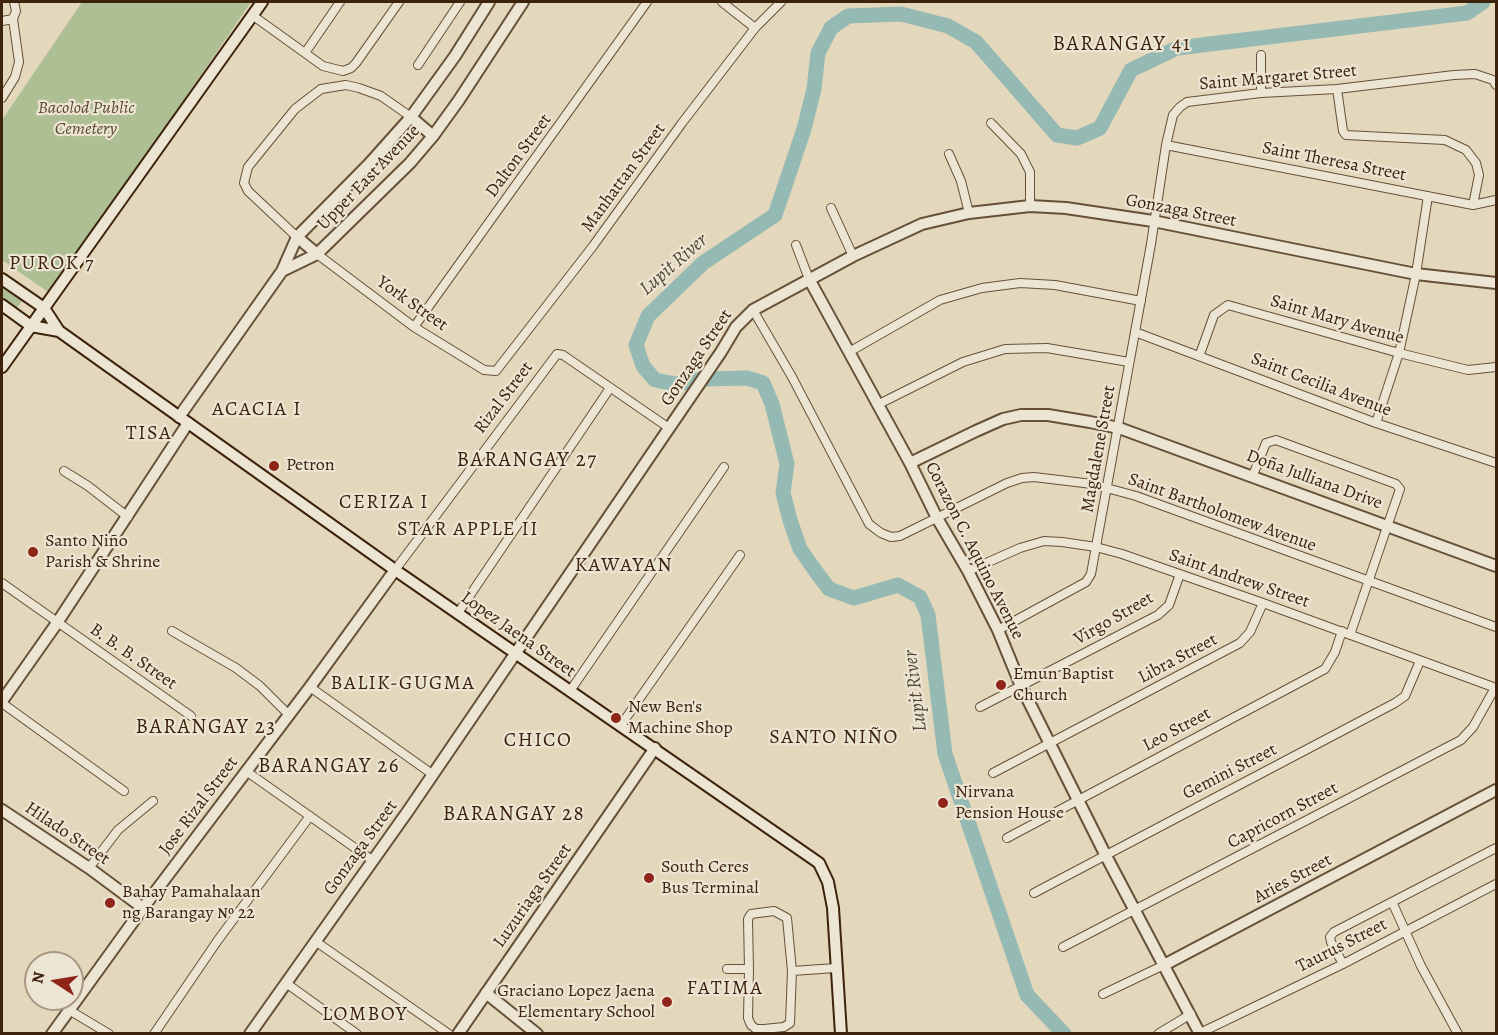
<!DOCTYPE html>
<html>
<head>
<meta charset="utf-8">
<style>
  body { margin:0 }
  #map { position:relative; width:1498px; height:1035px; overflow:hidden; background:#e3d7bc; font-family:Alegreya,serif }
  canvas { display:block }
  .frame { position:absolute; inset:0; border:3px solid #3d230c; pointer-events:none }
  .north { position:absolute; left:24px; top:951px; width:60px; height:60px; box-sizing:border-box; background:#ede5d3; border:2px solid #a79783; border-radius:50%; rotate:282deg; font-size:16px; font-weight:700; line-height:24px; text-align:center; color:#3d230c }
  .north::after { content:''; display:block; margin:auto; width:21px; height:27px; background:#8f2418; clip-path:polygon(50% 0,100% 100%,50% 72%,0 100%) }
</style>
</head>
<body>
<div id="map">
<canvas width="1498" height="1035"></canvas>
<div class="frame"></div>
<div class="north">N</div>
</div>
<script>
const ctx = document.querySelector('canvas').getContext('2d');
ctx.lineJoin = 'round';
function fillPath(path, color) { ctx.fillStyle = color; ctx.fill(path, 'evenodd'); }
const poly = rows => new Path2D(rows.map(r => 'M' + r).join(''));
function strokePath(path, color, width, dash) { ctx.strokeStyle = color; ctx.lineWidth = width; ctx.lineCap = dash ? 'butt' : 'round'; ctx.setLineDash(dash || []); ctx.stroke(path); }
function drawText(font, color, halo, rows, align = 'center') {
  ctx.font = font + ' Alegreya,serif'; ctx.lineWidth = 4.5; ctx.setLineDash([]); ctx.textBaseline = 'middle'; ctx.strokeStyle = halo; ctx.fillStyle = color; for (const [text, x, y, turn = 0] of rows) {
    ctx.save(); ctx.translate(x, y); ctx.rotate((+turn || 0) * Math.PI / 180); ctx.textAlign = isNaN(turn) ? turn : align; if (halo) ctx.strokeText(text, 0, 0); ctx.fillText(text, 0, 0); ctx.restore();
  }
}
const green = poly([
  [82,2,251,2,51,294,2,260,2,120],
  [2,281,25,297,16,309,2,299]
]);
const river = poly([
  [1064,1034,1027,995,945,754,928,615,920,597,898,585,854,598,829,589,817,573,800,549,790,520,783,493,787,464,772,404,763,383,747,378,704,379,676,384,655,380,643,366,636,345,648,316,703,263,775,215,804,129,814,89,818,53,831,28,848,16,901,14,948,26,976,42,1057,135,1077,138,1100,128,1131,70,1177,48,1467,13,1483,2]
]);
const minor = poly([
  [722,2,755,28],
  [252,15,323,66,343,71,351,68,356,63,399,2],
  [2,21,13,19],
  [305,53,340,2],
  [418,65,460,2],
  [1337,89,1343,131,1346,135,1445,140,1466,150,1476,163,1479,175,1473,205],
  [1261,93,1261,55],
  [2,98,15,77,19,62,13,19,16,11,14,2],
  [991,123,1021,154,1030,172,1030,206],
  [1166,145,1473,205,1496,200],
  [949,154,961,181,969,213],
  [831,208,853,256],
  [297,237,248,191,244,183,248,167,295,109,321,89,346,85,359,88,381,96,411,117],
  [796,245,809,279],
  [317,254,414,327,484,370,496,371,593,246,682,123,755,28,781,2],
  [753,310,792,377,869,524,881,533,891,537,900,536,1007,483,1022,478,1034,477,1092,484,1136,496,1496,627],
  [414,327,647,2],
  [1135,332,1376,423,1496,463],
  [849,352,940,300,982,288,1020,283,1055,285,1141,301],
  [1200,354,1214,315,1228,305,1399,353,1468,370,1496,367],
  [877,405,963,362,1005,349,1047,348,1129,362],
  [1376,423,1399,353,1416,274,1428,196],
  [64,471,88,486,128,517],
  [1253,475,1266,443,1276,440,1396,484,1400,489,1350,635],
  [395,570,557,354,563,355,669,428],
  [968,571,1020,548,1044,541,1062,542,1096,547,1122,554,1263,603,1496,688],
  [2,583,191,716],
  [458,613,610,388],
  [998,630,1086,582,1091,574,1151,244,1166,145,1173,115,1180,107,1187,102,1261,93,1337,89,1454,75,1475,74,1493,80,1496,85],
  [172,631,236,668,260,686,288,714],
  [310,687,432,774],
  [570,691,724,467],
  [2,703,124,791],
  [980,707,1158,615,1169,605,1180,574],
  [621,725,740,555],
  [246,771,372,860],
  [993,773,1240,643,1250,632,1263,603],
  [1007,838,1325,669,1335,652,1342,631],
  [89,868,118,830,153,801],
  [1034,893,1395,703,1405,696,1420,661],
  [1393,904,1421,966,1458,1034],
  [315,941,449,1034],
  [1063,947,1461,740,1473,727,1495,688],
  [1343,964,1331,942,1330,937,1334,932,1496,848],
  [727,969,749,969,748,1018,751,1025,756,1029,764,1029,784,1027,790,1023,792,971,836,968],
  [749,969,748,919,751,914,774,911,787,918,792,971],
  [286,983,357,1034],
  [1103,994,1164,965],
  [69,1010,109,1034],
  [1200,1033,1343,964,1496,884],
  [154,1034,218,940,310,816],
  [1158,1034,1191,1014]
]);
const tertiary = poly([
  [411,117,433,136],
  [297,237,317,254],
  [282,271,317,254,410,163,433,136,459,100,523,2],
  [809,279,910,463,937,518,968,571,998,630,1021,686,1105,854,1200,1034],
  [179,417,282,271,297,237,369,164,411,117,455,56,489,2],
  [910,463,976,431,1003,419,1021,415,1048,415,1090,422,1119,428,1496,566],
  [2,701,57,623,188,423],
  [2,810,89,868,143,908],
  [1164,965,1496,790],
  [486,993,537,1034],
  [52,1034,143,908,310,687,395,570],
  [250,1034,408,811,721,352,736,327,753,310,853,256,922,224,969,213,1030,206,1066,208,1153,221,1416,274,1496,283],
  [458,1034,655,748]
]);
const secondary = poly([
  [2,279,44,308,59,331,108,366,395,570,819,863,828,882,833,908,841,1034],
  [2,305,31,326,59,331],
  [2,367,262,2]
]);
const markers = [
  [274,466,6,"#8f2418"],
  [33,552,6,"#8f2418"],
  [1001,685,6,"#8f2418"],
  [616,718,6,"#8f2418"],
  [943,803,6,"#8f2418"],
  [649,878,6,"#8f2418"],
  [110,903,6,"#8f2418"],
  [667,1002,6,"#8f2418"]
];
const streetNames = [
  ["Saint Margaret Street",1278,78,-5],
  ["Dalton Street",519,156,-54],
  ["Saint Theresa Street",1334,162,11],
  ["Upper East Avenue",369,178,-46],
  ["Manhattan Street",624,178,-54],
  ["Gonzaga Street",1181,211,11],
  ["York Street",412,304,35],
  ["Saint Mary Avenue",1337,320,16],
  ["Gonzaga Street",697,358,-56],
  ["Saint Cecilia Avenue",1321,385,21],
  ["Rizal Street",504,398,-53],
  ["Magdalene Street",1099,449,-80],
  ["Doña Julliana Drive",1314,480,20],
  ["Saint Bartholomew Avenue",1222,513,20],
  ["Corazon C. Aquino Avenue",974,551,63],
  ["Saint Andrew Street",1239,579,19],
  ["Virgo Street",1114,619,-30],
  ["Lopez Jaena Street",518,635,35],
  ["B. B. B. Street",133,657,35],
  ["Libra Street",1178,659,-28],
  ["Leo Street",1177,730,-28],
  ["Gemini Street",1230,772,-27],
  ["Jose Rizal Street",199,806,-53],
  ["Capricorn Street",1283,816,-28],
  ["Hilado Street",67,834,34],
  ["Gonzaga Street",361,848,-54],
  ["Aries Street",1293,879,-28],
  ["Luzuriaga Street",533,896,-55],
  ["Taurus Street",1342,946,-27]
];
const parkNames = [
  ["Bacolod Public",86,109],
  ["Cemetery",86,130]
];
const poiNames = [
  ["Petron",286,466],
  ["Santo Niño",45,542],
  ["Parish & Shrine",45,563],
  ["Emun Baptist",1013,675],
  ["Church",1013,696],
  ["New Ben's",628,708],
  ["Machine Shop",628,729],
  ["Nirvana",955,793],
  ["Pension House",955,814],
  ["South Ceres",661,868],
  ["Bus Terminal",661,889],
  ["Bahay Pamahalaan",122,893],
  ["ng Barangay № 22",122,914],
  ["Graciano Lopez Jaena",655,992,"right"],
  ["Elementary School",655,1013,"right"]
];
const neighbourhoodNames = [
  ["PUROK 7",52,264],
  ["ACACIA I",257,410],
  ["TISA",149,434],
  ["CERIZA I",384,503],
  ["STAR APPLE II",468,530],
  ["KAWAYAN",624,566],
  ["BALIK-GUGMA",403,684],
  ["SANTO NIÑO",834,738],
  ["CHICO",538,741],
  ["FATIMA",725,989],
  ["LOMBOY",365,1015]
];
const waterNames = [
  ["Lupit River",674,265,-41],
  ["Lupit River",916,691,-97]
];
const quarterNames = [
  ["BARANGAY 41",1122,45],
  ["BARANGAY 27",527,461],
  ["BARANGAY 23",206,728],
  ["BARANGAY 26",329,767],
  ["BARANGAY 28",514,815]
];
fillPath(green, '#afbf94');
strokePath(river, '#95b9b3', 15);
strokePath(minor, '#665038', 10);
strokePath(tertiary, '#665038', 14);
strokePath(secondary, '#3d230c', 14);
strokePath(minor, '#ede5d3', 8);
strokePath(tertiary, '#ede5d3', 10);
strokePath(secondary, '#ede5d3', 10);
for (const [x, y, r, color] of markers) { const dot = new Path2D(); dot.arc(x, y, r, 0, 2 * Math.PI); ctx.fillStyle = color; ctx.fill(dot); strokePath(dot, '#ede5d3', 2); }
drawText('18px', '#3d230c', '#ede5d3', streetNames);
drawText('italic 18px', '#5a4a2e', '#ede5d3', parkNames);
drawText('18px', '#3d230c', '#ede5d3', poiNames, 'left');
ctx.letterSpacing = '1.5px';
drawText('20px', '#3d230c', '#ede5d3', neighbourhoodNames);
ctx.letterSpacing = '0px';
drawText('italic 20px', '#534836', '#ede5d3', waterNames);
ctx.letterSpacing = '1.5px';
drawText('21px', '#3d230c', '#ede5d3', quarterNames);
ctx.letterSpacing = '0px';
</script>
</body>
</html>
